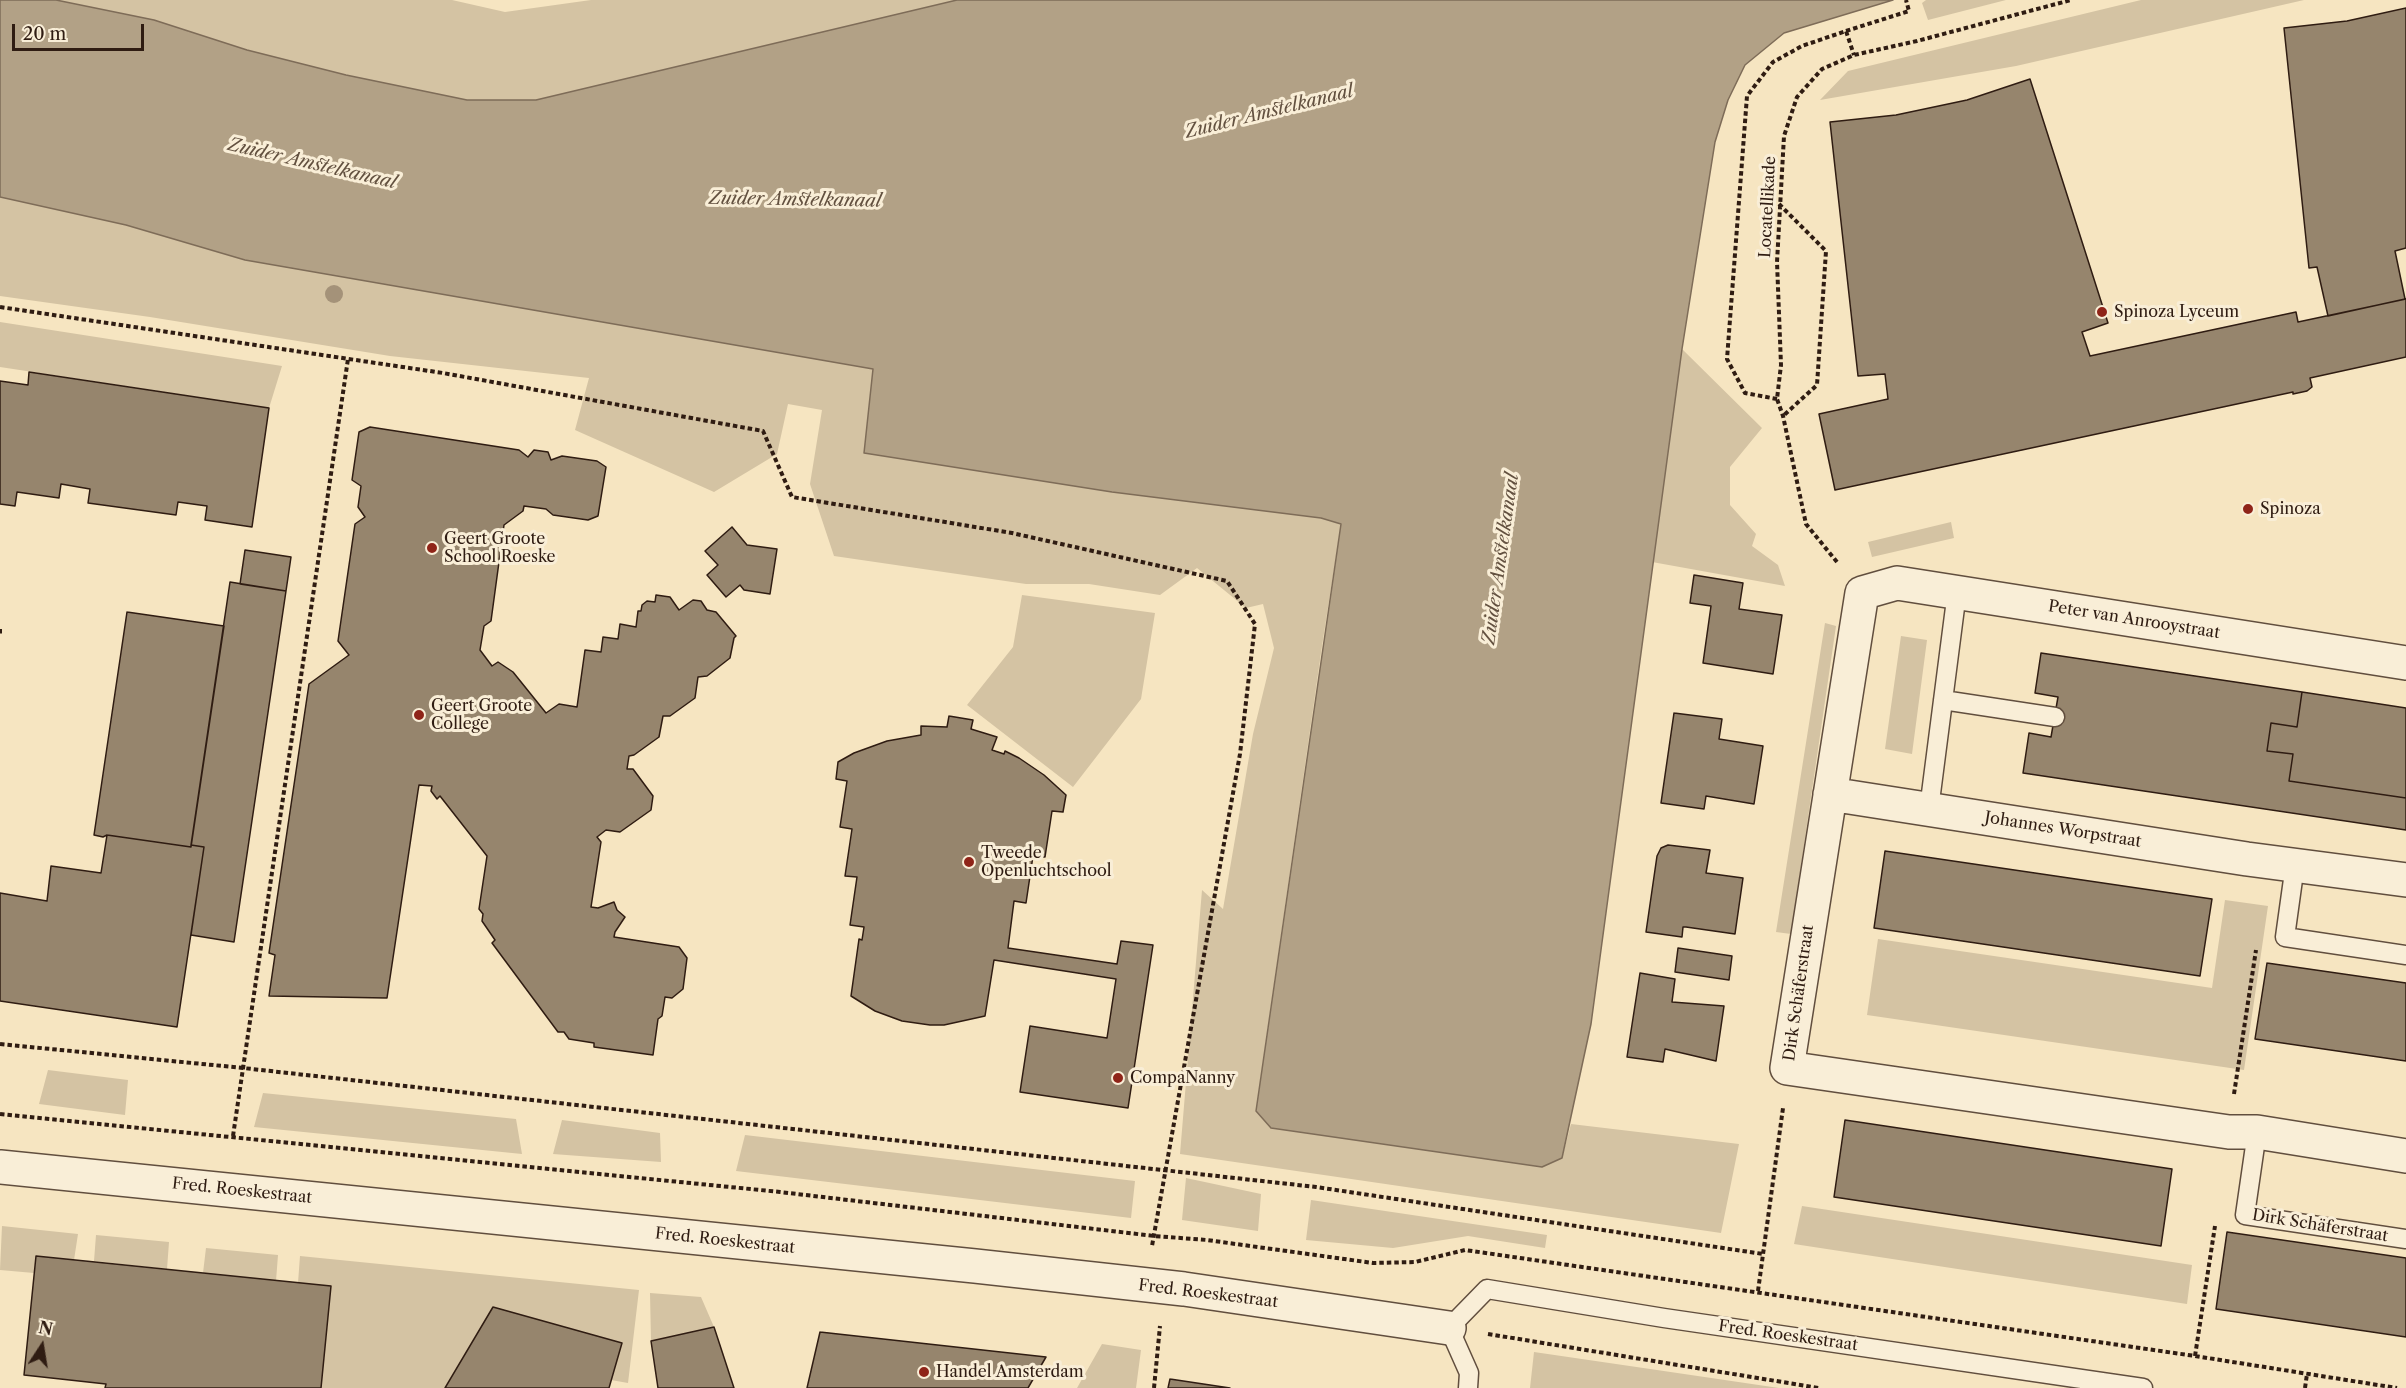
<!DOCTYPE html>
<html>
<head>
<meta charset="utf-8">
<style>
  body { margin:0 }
  #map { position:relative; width:2406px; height:1388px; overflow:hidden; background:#f6e5c1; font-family:"Libre Caslon Text",serif }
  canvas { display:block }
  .north { position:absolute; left:12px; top:1316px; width:60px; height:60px; -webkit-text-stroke:4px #f9eed7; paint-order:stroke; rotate:12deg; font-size:16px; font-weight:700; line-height:24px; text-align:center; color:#2f1c12 }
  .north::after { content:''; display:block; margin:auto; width:21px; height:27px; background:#2f1c12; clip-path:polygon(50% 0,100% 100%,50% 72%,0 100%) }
  .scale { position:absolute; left:12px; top:24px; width:132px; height:27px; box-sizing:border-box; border:3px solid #2f1c12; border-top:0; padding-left:8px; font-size:18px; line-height:21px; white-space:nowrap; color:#2f1c12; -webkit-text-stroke:4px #f9eed7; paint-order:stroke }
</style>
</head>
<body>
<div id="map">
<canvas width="2406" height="1388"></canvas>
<div class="north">N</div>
<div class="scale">20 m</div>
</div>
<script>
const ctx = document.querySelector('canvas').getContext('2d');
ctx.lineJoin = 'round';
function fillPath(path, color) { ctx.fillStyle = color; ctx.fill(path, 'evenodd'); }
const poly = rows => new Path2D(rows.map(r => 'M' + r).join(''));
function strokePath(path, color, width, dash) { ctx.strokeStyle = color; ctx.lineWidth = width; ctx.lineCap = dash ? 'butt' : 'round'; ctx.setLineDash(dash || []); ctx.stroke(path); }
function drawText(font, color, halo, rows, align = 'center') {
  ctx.font = font + ' "Libre Caslon Text",serif'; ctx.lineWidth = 6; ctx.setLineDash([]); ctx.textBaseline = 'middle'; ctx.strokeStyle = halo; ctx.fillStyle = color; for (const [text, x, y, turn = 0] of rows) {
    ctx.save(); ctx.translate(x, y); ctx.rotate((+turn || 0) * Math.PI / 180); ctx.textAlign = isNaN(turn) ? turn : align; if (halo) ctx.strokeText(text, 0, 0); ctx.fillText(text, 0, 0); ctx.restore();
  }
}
const green = poly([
  [56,0,452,0,505,12,591,0,957,0,536,100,467,100,346,75,247,50,154,20],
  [1926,0,2006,0,1928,20,1922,3],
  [2141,0,2304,0,2016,66,1820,100,1848,71],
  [0,197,126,225,245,260,873,369,864,453,1321,518,1341,524,1322,646,1256,1111,1271,1128,1542,1167,1562,1158,1571,1124,1739,1144,1721,1233,1180,1154,1202,890,1223,909,1253,734,1274,648,1263,604,1246,608,1197,568,1160,595,1089,584,1026,584,834,556,810,484,822,410,788,404,777,454,714,492,575,430,589,378,390,356,150,317,0,296],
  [0,322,282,366,269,408,0,367],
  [1682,349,1762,428,1730,467,1730,505,1756,534,1752,546,1778,565,1785,586,1652,562],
  [1951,522,1954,538,1872,557,1868,542],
  [1022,595,1155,613,1141,699,1073,787,967,705,1013,647],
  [1825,623,1836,626,1791,934,1776,932],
  [1901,636,1927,640,1912,754,1885,749],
  [2225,900,2268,906,2244,1070,1867,1015,1878,939,2212,988],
  [48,1070,128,1080,125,1115,39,1104],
  [263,1093,516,1119,522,1154,254,1127],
  [562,1120,660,1133,661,1162,553,1154],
  [745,1135,1135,1181,1131,1218,736,1171],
  [1186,1178,1261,1194,1258,1231,1182,1220],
  [1311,1200,1547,1235,1545,1248,1468,1236,1393,1248,1306,1240],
  [1802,1206,2192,1265,2187,1304,1794,1244],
  [2,1226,78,1234,74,1260,36,1256,34,1273,0,1270],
  [96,1235,169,1242,167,1269,94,1261],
  [206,1248,278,1255,276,1281,203,1273],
  [300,1256,639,1290,628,1383,611,1380,621,1343,493,1307,445,1388,320,1388,331,1287,298,1283],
  [650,1293,701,1297,714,1327,651,1341],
  [1102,1344,1141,1350,1136,1388,1077,1388],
  [1534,1352,1657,1370,1779,1388,1530,1388]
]);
const water = poly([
  [0,0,56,0,154,20,247,50,346,75,467,100,536,100,957,0,1893,0,1784,33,1745,65,1728,100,1715,142,1682,349,1591,1024,1562,1158,1542,1167,1271,1128,1256,1111,1341,524,1321,518,1112,492,864,453,873,369,245,260,126,225,0,197,0,0]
]);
const building = poly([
  [2406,8,2406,248,2395,251,2405,299,2328,316,2317,267,2309,268,2284,28,2347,21,2406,8],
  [2030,79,2108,323,2082,332,2090,356,2296,312,2298,322,2406,299,2406,357,2310,378,2312,387,2307,391,2293,394,2293,392,1835,490,1819,414,1888,399,1885,374,1858,376,1830,122,1896,115,1967,100,2030,79],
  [29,372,269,408,252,527,205,520,207,506,178,502,176,515,88,503,90,489,61,484,59,498,17,492,15,506,0,504,0,381,28,385,29,372],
  [370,427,519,450,528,457,534,450,548,452,551,460,562,456,597,461,606,467,598,516,588,520,553,515,546,509,524,506,523,511,504,525,491,621,484,626,480,650,492,666,498,662,513,672,546,713,559,704,577,707,585,650,601,652,603,637,618,639,620,624,636,627,638,611,641,611,642,605,647,601,655,602,656,595,670,597,679,610,693,600,701,601,707,610,716,612,736,636,734,638,730,658,707,676,698,677,695,698,670,716,663,716,659,737,634,755,629,756,627,769,633,769,653,796,651,810,620,832,606,830,597,837,601,842,591,907,598,908,614,902,617,910,625,917,615,932,614,937,679,947,687,958,683,989,672,998,665,997,662,1016,658,1019,653,1055,594,1047,594,1043,569,1039,564,1032,558,1032,492,943,495,940,482,921,483,914,479,909,487,856,440,796,437,799,431,791,432,786,419,785,418,791,387,998,269,996,275,955,269,953,309,684,349,655,338,641,355,524,365,517,358,507,361,486,352,480,359,432,370,427],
  [732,527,747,545,777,549,770,594,744,590,740,585,726,597,707,575,718,565,705,551,732,527],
  [245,550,291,557,286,591,240,584,245,550],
  [1694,575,1743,583,1739,609,1782,615,1773,674,1703,663,1711,606,1690,603,1694,575],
  [230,582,286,591,234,942,191,935,204,847,191,845,230,582],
  [127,612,224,626,191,847,107,835,103,837,94,835,127,612],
  [2041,653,2302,692,2297,727,2271,723,2267,751,2293,754,2289,781,2406,798,2406,830,2023,773,2029,733,2051,737,2058,697,2035,693,2041,653],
  [2302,692,2406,708,2406,798,2289,781,2293,754,2267,751,2271,723,2297,727,2302,692],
  [1674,713,1722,719,1719,739,1763,746,1754,804,1706,796,1704,809,1661,803,1674,713],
  [949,716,973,720,971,729,997,737,992,750,1004,754,1005,751,1019,758,1044,775,1066,795,1063,812,1052,811,1045,857,1033,856,1026,903,1014,901,1008,948,1117,964,1121,941,1153,945,1128,1108,1020,1092,1030,1026,1107,1038,1116,979,994,960,985,1016,944,1025,930,1025,902,1021,875,1011,851,996,859,939,862,940,864,927,850,925,857,877,845,876,852,829,840,827,847,781,836,779,838,762,854,753,887,741,921,735,921,726,947,727,949,716],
  [107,835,191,847,191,845,204,847,177,1027,0,1001,0,893,47,901,51,866,101,873,107,835],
  [1668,845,1710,850,1706,873,1743,878,1735,934,1686,927,1683,927,1682,937,1646,932,1657,856,1661,848,1668,845],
  [1885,851,2212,899,2200,976,1874,928,1885,851],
  [1678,948,1732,956,1729,980,1675,972,1678,948],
  [2267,963,2406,983,2406,1061,2255,1039,2267,963],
  [1640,973,1675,979,1672,1002,1724,1006,1716,1061,1665,1049,1663,1062,1627,1057,1640,973],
  [1845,1120,2172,1169,2161,1246,1834,1197,1845,1120],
  [2227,1232,2406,1258,2406,1337,2216,1309,2227,1232],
  [36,1256,331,1286,321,1388,105,1388,106,1384,24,1375,36,1256],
  [493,1307,622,1343,609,1388,445,1388,493,1307],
  [714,1327,734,1388,658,1388,651,1341,714,1327],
  [820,1332,847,1335,1046,1357,1028,1388,807,1388,820,1332],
  [1170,1379,1230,1388,1168,1388,1170,1379]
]);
const path = poly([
  [1846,31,1909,11,1906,0],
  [1779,204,1826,251,1817,385,1783,416],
  [0,307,443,373,763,431,792,497,1012,533,1227,581,1255,624,1240,754,1152,1246],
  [1777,399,1745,393,1727,359,1747,96,1773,62,1802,46,1846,31,1854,55],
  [1837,562,1806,524,1783,416,1777,399,1781,365,1777,262,1784,136,1797,97,1822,69,1854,55,1917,41,2071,0],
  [0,629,0,636],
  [0,1044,243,1068,1316,1187,1763,1254],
  [2234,1094,2256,950],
  [0,1114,780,1192,1154,1236,1207,1240,1373,1263,1415,1262,1465,1250,2195,1356,2397,1388],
  [233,1136,348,359],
  [1758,1291,1783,1108],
  [1488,1334,1819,1388],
  [2195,1356,2215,1226],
  [1154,1388,1160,1326],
  [2305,1388,2307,1374]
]);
const service = poly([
  [1943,700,2055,717],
  [1929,809,1957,592],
  [2295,865,2285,937,2406,955],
  [2257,1132,2245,1215,2406,1239],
  [1468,1388,1469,1373,1449,1328,1487,1289,1664,1318,2143,1388]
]);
const minor = poly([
  [2406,663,1897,583,1862,593,1787,1068,2229,1132,2257,1132,2406,1156],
  [1830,794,2247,859,2406,880],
  [0,1167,975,1266,1184,1289,1449,1328]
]);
const trees = [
  [334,294]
];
const markers = [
  [2102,312,6,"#8f2418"],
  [2248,509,6,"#8f2418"],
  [432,548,6,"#8f2418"],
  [419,715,6,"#8f2418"],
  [969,862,6,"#8f2418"],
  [1118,1078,6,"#8f2418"],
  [924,1372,6,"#8f2418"]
];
const streetNames = [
  ["Locatellikade",1768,207,-87],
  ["Peter van Anrooystraat",2134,620,9],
  ["Johannes Worpstraat",2063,830,9],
  ["Dirk Schäferstraat",1799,993,-82],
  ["Fred. Roeskestraat",242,1191,6],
  ["Dirk Schäferstraat",2320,1226,9],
  ["Fred. Roeskestraat",725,1241,6],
  ["Fred. Roeskestraat",1208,1294,7],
  ["Fred. Roeskestraat",1788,1336,8]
];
const poiNames = [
  ["Spinoza Lyceum",2114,312],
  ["Spinoza",2260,509],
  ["Geert Groote",444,539],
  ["School Roeske",444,557],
  ["Geert Groote",431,706],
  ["College",431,724],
  ["Tweede",981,853],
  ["Openluchtschool",981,871],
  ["CompaNanny",1130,1078],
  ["Handel Amsterdam",936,1372]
];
const waterNames = [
  ["Zuider Amstelkanaal",1269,112,-14],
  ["Zuider Amstelkanaal",312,164,13],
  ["Zuider Amstelkanaal",795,200,1],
  ["Zuider Amstelkanaal",1501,559,-82]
];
fillPath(green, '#d4c3a3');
fillPath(water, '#b2a186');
strokePath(water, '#7e6c58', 1.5);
fillPath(building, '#96856d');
strokePath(building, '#2f1c12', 1.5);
strokePath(service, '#614e3e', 21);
strokePath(minor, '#614e3e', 36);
strokePath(path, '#2f1c12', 4, [4.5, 3]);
strokePath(service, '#f9eed7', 18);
strokePath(minor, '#f9eed7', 33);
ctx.fillStyle = '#a49279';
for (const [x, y] of trees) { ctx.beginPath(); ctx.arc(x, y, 9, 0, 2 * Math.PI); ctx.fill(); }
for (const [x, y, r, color] of markers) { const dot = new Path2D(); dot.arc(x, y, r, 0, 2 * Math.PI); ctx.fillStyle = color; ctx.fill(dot); strokePath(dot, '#f9eed7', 2); }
drawText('16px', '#2f1c12', '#f9eed7', streetNames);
drawText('16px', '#2f1c12', '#f9eed7', poiNames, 'left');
drawText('italic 18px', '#635140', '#f9eed7', waterNames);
</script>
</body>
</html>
